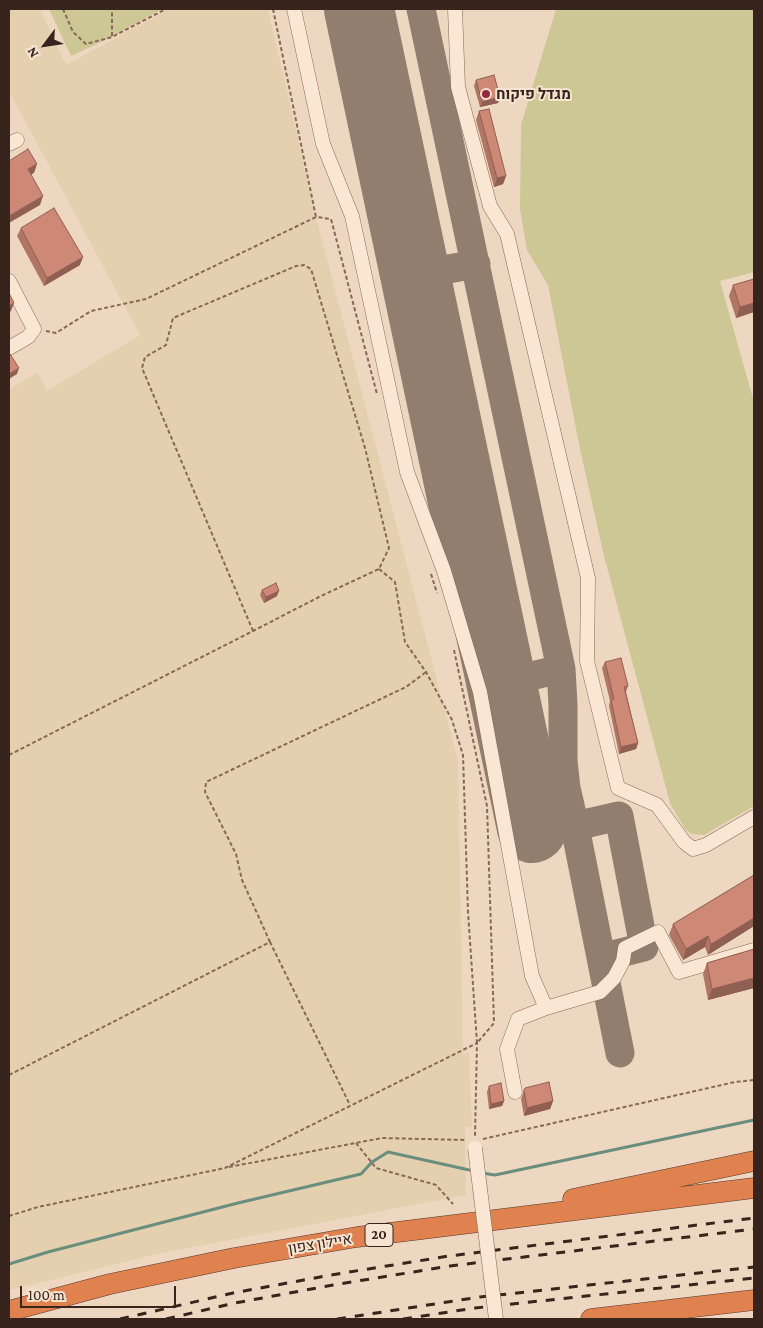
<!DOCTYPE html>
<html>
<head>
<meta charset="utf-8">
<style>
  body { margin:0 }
  #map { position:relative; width:763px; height:1328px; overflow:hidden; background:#eed7c0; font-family:"Crimson Pro",serif }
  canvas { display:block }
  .frame { position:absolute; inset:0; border:10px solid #37241d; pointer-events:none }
  .north { position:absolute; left:20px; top:20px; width:50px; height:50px; -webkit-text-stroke:4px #f6e3d0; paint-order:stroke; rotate:239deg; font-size:14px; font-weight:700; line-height:20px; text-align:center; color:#37241d }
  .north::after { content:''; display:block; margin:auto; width:18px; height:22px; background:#37241d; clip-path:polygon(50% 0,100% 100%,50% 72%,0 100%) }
  .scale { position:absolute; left:20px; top:1286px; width:156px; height:22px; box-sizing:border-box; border:2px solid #37241d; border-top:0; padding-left:6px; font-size:15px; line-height:18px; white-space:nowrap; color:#37241d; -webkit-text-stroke:4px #f6e3d0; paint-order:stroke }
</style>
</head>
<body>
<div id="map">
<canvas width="763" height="1328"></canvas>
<div class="frame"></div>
<div class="north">N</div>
<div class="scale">100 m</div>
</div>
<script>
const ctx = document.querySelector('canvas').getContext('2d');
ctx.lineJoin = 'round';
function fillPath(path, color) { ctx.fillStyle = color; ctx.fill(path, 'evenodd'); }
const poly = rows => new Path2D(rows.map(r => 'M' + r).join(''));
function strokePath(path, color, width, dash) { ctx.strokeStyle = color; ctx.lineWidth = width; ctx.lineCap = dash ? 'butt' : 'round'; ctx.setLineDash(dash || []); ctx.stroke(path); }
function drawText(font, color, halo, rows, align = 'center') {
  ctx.font = font + ' "Crimson Pro",Heebo,serif'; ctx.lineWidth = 4; ctx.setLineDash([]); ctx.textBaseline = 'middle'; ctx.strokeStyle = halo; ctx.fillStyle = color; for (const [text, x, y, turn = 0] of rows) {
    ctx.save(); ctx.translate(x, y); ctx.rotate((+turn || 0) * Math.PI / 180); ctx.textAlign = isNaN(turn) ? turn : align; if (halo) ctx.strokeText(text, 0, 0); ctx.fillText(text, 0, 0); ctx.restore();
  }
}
const farmland = poly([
  [9,9,40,9,66,65,169,9,268,9,316,217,458,761,463,1054,469,1052,472,1127,465,1127,466,1195,162,1253,9,1290,9,390,37,372,47,391,140,335,9,91]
]);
const green = poly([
  [49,9,162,9,112,37,71,56],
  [556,9,754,9,754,272,720,281,754,402,754,806,704,835,692,834,685,829,670,803,604,556,580,449,548,285,527,250,520,209,521,125]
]);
const stream = poly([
  [482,1173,495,1175,754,1120],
  [9,1264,48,1252,238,1203,361,1174,372,1162,388,1152,474,1171]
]);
const taxiway = poly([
  [421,9,561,669,563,705,563,761,566,788,575,827,620,1053],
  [415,275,476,264],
  [501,683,561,669],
  [532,828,562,829,619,816,644,947,604,957]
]);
const runway = poly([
  [359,9,532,828]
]);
const path = poly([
  [63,9,73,32,86,44,112,37,166,9],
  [273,9,316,217],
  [112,36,112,9],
  [46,331,56,333,91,311,146,299,316,217,331,219,377,394],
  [379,569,395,582,405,642,426,672,452,720,463,755,468,912,477,1043],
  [431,574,437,593],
  [454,650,487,806,494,1023,477,1043],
  [9,755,253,631,319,597,379,569,389,548,365,448,311,269,304,265,296,266,173,318,166,345,145,357,142,368,253,631],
  [270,942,242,880,236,854,205,792,206,782,406,687,426,672],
  [9,1075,270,942,350,1105],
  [483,1139,735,1082,754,1080],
  [356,1143,376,1168,436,1185,453,1204],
  [229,1167,382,1138,466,1140],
  [9,1216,38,1207,225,1168,477,1043,475,1136]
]);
const minor = poly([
  [294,9,323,144,352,216,407,472,444,571,480,692,532,976,546,1008,600,992,614,978,623,961,625,948,658,932,679,972,754,950],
  [455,9,458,87,490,206,507,234,588,578,587,661,618,788,657,805,684,842,693,849,706,845,754,817],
  [9,144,17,140],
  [9,281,34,329,28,337,9,348],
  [515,1092,507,1049,518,1019,546,1008]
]);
const highway = poly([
  [573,1199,754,1161],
  [9,1311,110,1284,234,1258,357,1237,754,1188],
  [591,1319,754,1300]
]);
const rail = poly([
  [120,1319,233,1293,331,1275,449,1256,754,1218],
  [166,1319,235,1303,333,1285,450,1266,754,1229],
  [337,1319,480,1297,754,1267],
  [403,1319,475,1308,754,1278]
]);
const minorBridge = poly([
  [475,1148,496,1319]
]);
const wall = poly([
  [476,80,500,97,498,103,480,107,474,86],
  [479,111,506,176,503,184,494,187,476,120],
  [21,228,80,265,44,286,17,236],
  [754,279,754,312,736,318,729,296,733,285],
  [262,590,277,596,264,603,260,595],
  [605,662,628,686,626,692,638,743,636,749,619,754,609,706,610,701,602,668],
  [754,875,754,926,709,954,708,955,705,947,683,960,669,935,673,924],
  [754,949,754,988,708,1000,703,974,707,963],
  [489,1086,504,1101,502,1106,489,1109,487,1092],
  [524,1090,553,1101,550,1109,524,1116,521,1099]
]);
const shadedWall = poly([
  [500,97,498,103,480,107,482,102],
  [37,164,34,173,25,178,28,169],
  [506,176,503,184,494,187,497,178],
  [43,196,40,205,9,223,9,216],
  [83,257,80,265,44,286,47,278],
  [14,303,11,311,9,313,9,306],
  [754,303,754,312,736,318,740,307],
  [19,368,17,374,9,379,9,374],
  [279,591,277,596,264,603,266,597],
  [638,743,636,749,619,754,621,747],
  [754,918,754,926,708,955,711,944],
  [708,936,705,947,683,960,686,949],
  [754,978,754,988,708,1000,712,989],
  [504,1101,502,1106,489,1109,491,1104],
  [553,1101,550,1109,524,1116,527,1108]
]);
const building = poly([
  [494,75,500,97,482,102,476,80,494,75],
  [489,109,506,176,497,178,479,111,489,109],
  [28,149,37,164,28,169,43,196,9,216,9,161,28,149],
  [54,208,83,257,47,278,21,228,54,208],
  [754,279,754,303,740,307,733,285,754,279],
  [9,293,14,303,9,306,9,293],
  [9,354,10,354,19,368,9,374,9,354],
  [276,583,279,591,266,597,262,590,276,583],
  [621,658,628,686,624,687,638,743,621,747,611,700,614,699,605,662,621,658],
  [754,875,754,918,713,943,711,944,708,936,686,949,673,924,754,875],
  [754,949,754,978,712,989,707,963,754,949],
  [549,1082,553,1101,527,1108,524,1090,525,1088,549,1082],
  [501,1083,504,1101,491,1104,489,1086,501,1083]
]);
const markers = [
  [486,94,5,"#97273f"]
];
const shields = [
  [379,1235,28]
];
const shieldNames = [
  ["20",379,1235]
];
const poiNames = [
  ["מגדל פיקוח",496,94]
];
const streetNames = [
  ["איילון צפון",320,1244,-9]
];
fillPath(farmland, '#e4d0ae');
fillPath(green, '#ccc794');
strokePath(stream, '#6a8e7e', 3);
strokePath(taxiway, '#927e6e', 29);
strokePath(runway, '#927e6e', 70);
strokePath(minor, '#886758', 15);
strokePath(highway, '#55372c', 21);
strokePath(path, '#886758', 2, [4, 2.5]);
strokePath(minor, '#f9e6d3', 14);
strokePath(highway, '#df824f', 20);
strokePath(rail, '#37241d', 3, [9, 9]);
strokePath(minorBridge, '#886758', 15, []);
strokePath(minorBridge, '#f9e6d3', 14);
fillPath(wall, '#b07565');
fillPath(shadedWall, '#905f53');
fillPath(building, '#cd8876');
strokePath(building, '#905f53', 1);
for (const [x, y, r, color] of markers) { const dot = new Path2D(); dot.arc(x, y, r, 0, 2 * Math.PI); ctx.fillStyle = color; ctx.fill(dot); strokePath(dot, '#f6e3d0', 2); }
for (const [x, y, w] of shields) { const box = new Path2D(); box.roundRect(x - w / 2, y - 11.5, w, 23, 4); ctx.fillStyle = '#f6e3d0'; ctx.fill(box); strokePath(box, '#37241d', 1); }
drawText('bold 14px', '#37241d', null, shieldNames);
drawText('bold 15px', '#37241d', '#f6e3d0', poiNames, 'left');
drawText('15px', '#37241d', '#f6e3d0', streetNames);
</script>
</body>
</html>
